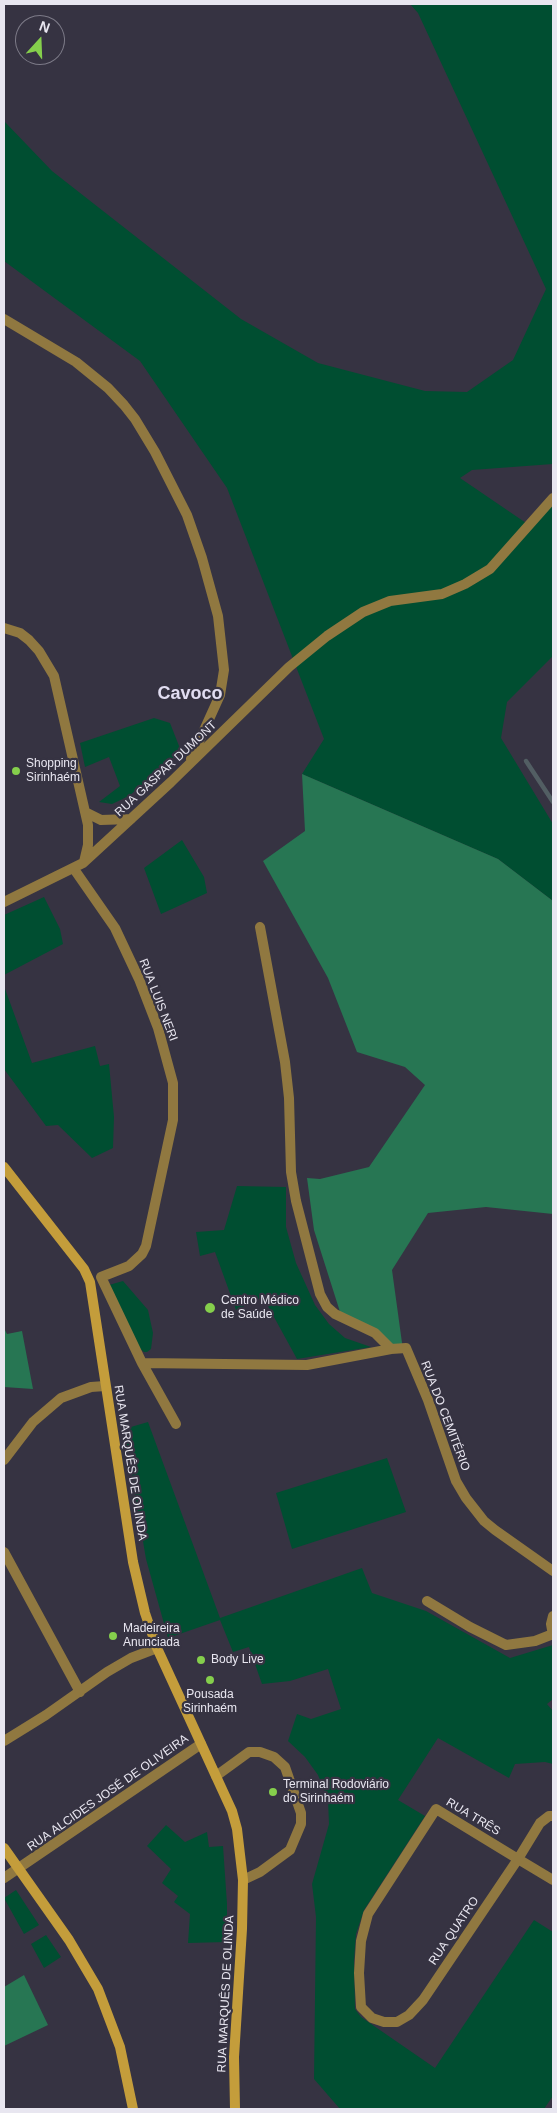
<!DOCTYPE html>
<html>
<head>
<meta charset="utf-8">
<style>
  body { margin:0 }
  #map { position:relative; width:557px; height:2113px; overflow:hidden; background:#363342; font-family:Helvetica,sans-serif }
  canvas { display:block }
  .frame { position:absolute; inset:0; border:5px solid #e8e6f0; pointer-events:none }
  .north { position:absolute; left:15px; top:15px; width:50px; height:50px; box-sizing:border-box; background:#363342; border:1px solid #7d7b88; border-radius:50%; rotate:20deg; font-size:14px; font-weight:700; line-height:20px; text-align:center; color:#e8e6f0 }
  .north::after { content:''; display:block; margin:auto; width:18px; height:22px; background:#85cf4c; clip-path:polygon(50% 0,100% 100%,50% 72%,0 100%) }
</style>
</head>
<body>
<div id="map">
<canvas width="557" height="2113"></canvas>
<div class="frame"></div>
<div class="north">N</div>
</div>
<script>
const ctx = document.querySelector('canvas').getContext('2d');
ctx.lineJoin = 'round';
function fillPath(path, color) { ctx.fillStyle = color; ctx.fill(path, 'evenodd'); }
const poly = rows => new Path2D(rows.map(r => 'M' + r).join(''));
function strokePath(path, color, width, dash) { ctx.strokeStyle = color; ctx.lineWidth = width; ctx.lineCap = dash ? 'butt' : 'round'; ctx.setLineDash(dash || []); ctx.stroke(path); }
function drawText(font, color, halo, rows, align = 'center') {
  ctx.font = font + ' Helvetica,sans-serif'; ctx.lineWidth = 4.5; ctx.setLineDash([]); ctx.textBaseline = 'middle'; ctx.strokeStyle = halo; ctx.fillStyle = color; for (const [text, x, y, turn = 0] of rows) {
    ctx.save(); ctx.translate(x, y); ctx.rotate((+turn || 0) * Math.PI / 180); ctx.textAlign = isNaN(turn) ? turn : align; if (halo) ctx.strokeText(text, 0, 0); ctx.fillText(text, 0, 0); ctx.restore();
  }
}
const green = poly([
  [410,4,553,4,553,464,472,470,460,478,529,525,553,499,553,656,507,702,501,738,553,824,553,901,498,859,302,774,324,739,227,488,140,361,4,261,4,121,52,171,241,319,318,363,425,391,467,392,513,360,546,289,418,13],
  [154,718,170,723,181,751,129,796,112,804,99,802,120,786,109,757,85,767,80,743],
  [182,840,204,877,207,893,161,914,144,868],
  [44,897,60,929,63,944,4,975,4,915],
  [4,986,32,1063,95,1046,100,1066,109,1064,114,1117,113,1148,92,1158,58,1125,46,1126,4,1069],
  [237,1186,286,1187,286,1227,296,1263,315,1305,329,1324,345,1338,371,1347,297,1359,263,1297,236,1310,215,1252,200,1256,196,1232,224,1230],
  [123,1281,148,1310,153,1333,151,1349,147,1352,144,1352,139,1348,109,1285],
  [148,1422,220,1618,362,1568,372,1593,426,1611,510,1658,553,1645,553,1699,547,1704,553,1711,553,1764,545,1762,515,1764,509,1778,438,1738,398,1800,425,1816,364,1910,356,1934,354,1960,355,2009,361,2017,435,2068,534,1920,553,1932,553,2096,544,2109,340,2109,314,2079,316,1917,312,1884,329,1824,328,1799,318,1775,305,1757,288,1741,297,1714,311,1719,341,1709,328,1669,290,1681,262,1684,249,1647,233,1652,220,1620,168,1638,146,1559,124,1429],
  [387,1458,406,1512,292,1549,276,1493],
  [166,1825,185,1842,207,1832,209,1847,223,1846,227,1904,227,1942,188,1943,190,1914,174,1902,178,1896,162,1883,171,1869,147,1846],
  [16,1890,39,1925,24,1934,4,1898],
  [46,1935,61,1957,44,1968,31,1944]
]);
const forest = poly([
  [302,774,498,859,553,901,553,1214,486,1207,428,1213,392,1270,403,1350,341,1315,314,1230,307,1178,320,1179,369,1167,425,1085,405,1067,357,1052,328,978,263,861,305,831],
  [4,1328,7,1334,22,1331,33,1389,4,1387],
  [24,1975,48,2025,4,2046,4,1987]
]);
const stream = poly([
  [526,761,553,802]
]);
const street = poly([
  [4,319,76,362,108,388,124,405,135,419,155,452,187,515,202,558,218,616,224,670,220,695,191,759],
  [4,628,20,633,29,640,39,651,54,676,88,825,88,845,84,862],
  [85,812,101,820,131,819],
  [74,869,115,928,139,979,158,1028,173,1083,173,1120,146,1246,142,1254,129,1266,101,1277,142,1363,176,1424],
  [4,902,83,863,171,782,289,667,327,636,363,612,390,601,442,594,465,584,490,569,553,498],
  [260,927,285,1062,289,1098,291,1172,296,1201,320,1294,327,1307,335,1314,375,1333,391,1349],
  [142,1363,307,1365,391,1349,406,1348,428,1400,456,1481,466,1498,484,1521,495,1530,553,1571],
  [4,1460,33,1422,61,1398,91,1387,105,1386],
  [4,1552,80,1692],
  [427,1601,470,1627,506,1645,535,1641,553,1634],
  [553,1616,551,1624,553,1635],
  [4,1741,46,1715,107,1672,131,1658,157,1648],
  [216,1776,249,1752,260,1752,274,1757,285,1767,301,1813,301,1824,290,1850,260,1872,243,1880],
  [553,1816,549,1816,540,1823,518,1859,423,2000,409,2015,397,2022,384,2022,372,2018,361,2007,359,1973,361,1941,368,1914,436,1809,518,1859,553,1880],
  [4,1878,201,1744]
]);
const secondary = poly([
  [4,1167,84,1269,90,1282,133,1562,145,1613,157,1648,232,1811,237,1829,243,1880,242,1929,234,2057,235,2109],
  [4,1848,69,1940,98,1989,120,2047,133,2109]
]);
const markers = [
  [16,771,5,"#85cf4c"],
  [210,1308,6,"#85cf4c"],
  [113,1636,5,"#85cf4c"],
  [201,1660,5,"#85cf4c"],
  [210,1680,5,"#85cf4c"],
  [273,1792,5,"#85cf4c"]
];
const poiNames = [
  ["Shopping",26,764],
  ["Sirinhaém",26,778],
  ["Centro Médico",221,1301],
  ["de Saúde",221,1315],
  ["Madeireira",123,1629],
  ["Anunciada",123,1643],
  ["Body Live",211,1660],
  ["Pousada",210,1695,"center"],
  ["Sirinhaém",210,1709,"center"],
  ["Terminal Rodoviário",283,1785],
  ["do Sirinhaém",283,1799]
];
const streetNames = [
  ["RUA GASPAR DUMONT",166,769,-43],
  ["RUA LUIS NERI",158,1000,69],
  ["RUA DO CEMITÉRIO",445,1416,69],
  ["RUA MARQUÊS DE OLINDA",130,1463,81],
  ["RUA ALCIDES JOSÉ DE OLIVEIRA",108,1793,-35],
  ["RUA TRÊS",473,1817,31],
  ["RUA QUATRO",454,1931,-56],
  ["RUA MARQUÊS DE OLINDA",226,1994,-87]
];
const districtNames = [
  ["Cavoco",190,694]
];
fillPath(green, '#004e31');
fillPath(forest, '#277653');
strokePath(stream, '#525e63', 4.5);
strokePath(street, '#907840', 10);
strokePath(secondary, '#c49d3b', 10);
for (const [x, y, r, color] of markers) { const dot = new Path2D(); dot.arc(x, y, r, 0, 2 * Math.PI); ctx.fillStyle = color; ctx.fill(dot); strokePath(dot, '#363342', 2); }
drawText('12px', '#e8e6f0', '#363342', poiNames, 'left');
drawText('12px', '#e8e6f0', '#363342', streetNames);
drawText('bold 18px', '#e1ddf1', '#363342', districtNames);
</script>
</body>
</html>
